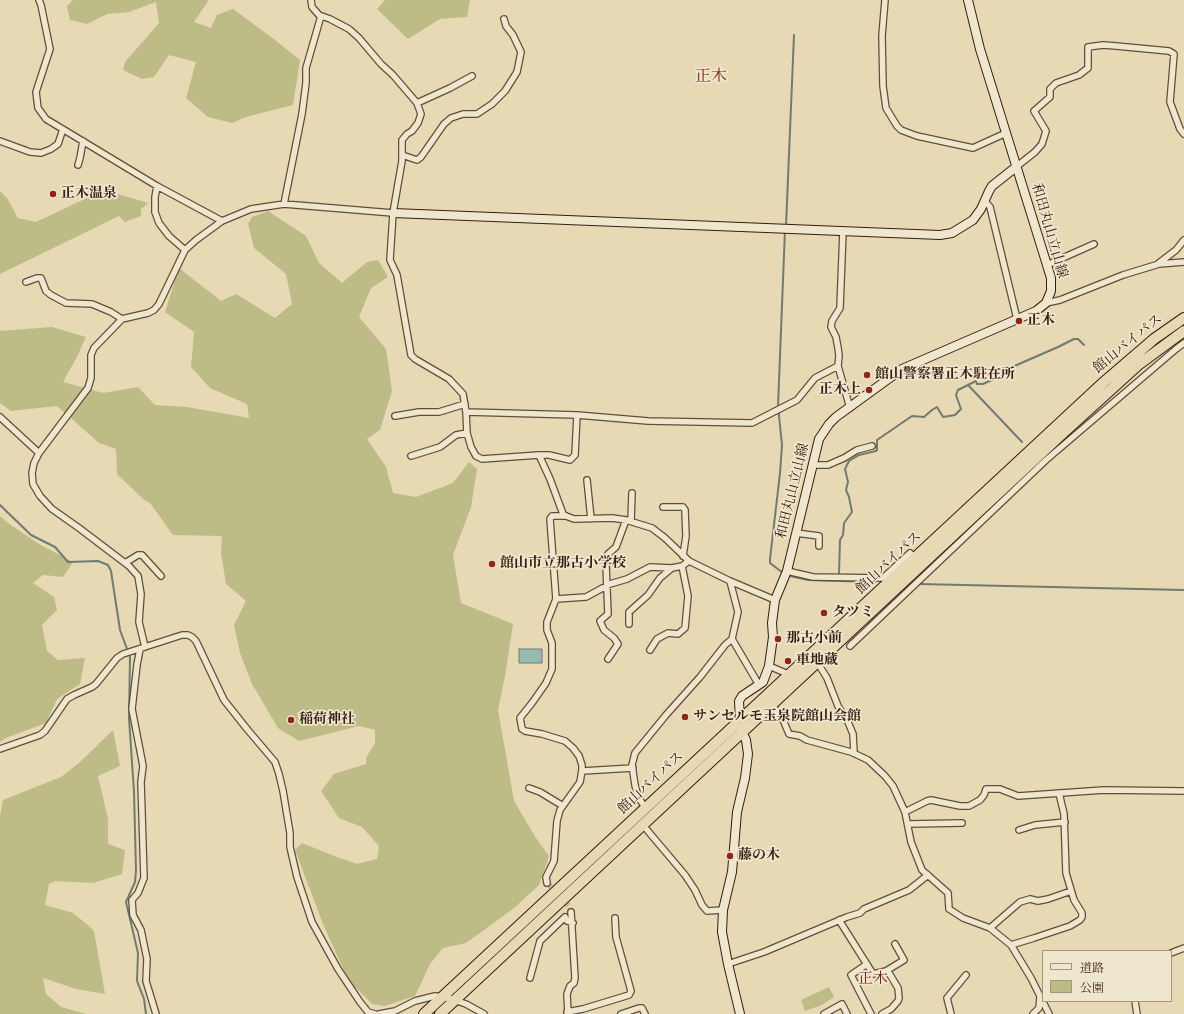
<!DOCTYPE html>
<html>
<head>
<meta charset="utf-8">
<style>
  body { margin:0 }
  #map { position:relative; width:1184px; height:1014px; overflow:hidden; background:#e6d9b4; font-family:"IM FELL Great Primer","Noto Serif JP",serif }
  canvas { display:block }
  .legend { position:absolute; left:1042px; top:950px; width:130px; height:52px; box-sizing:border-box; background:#efe6ce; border:1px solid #a59682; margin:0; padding:5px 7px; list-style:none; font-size:12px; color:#371d11 }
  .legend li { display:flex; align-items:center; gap:8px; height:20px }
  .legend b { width:20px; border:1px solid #a59682 }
</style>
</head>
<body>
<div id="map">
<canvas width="1184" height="1014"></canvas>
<ul class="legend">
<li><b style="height:5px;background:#efe6ce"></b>道路</li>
<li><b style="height:11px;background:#bdbc87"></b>公園</li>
</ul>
</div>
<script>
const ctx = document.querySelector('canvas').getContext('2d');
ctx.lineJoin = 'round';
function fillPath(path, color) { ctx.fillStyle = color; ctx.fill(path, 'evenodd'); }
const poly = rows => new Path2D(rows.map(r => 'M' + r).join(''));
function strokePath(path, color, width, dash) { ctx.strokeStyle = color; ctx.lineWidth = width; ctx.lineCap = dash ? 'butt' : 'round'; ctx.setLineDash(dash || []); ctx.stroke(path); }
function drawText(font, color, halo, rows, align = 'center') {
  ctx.font = font + ' "IM FELL Great Primer","Noto Serif JP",serif'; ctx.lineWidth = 3.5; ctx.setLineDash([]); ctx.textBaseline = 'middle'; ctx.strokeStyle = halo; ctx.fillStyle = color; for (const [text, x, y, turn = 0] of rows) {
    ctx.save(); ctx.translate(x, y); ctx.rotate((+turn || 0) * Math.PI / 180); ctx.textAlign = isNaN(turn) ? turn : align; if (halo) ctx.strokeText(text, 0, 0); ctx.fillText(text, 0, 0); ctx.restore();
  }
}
const green = poly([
  [73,0,209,0,194,22,211,28,217,15,233,9,275,40,300,60,293,105,246,117,232,123,208,117,186,98,196,62,169,55,154,77,142,79,123,70,125,62,159,23,156,2,129,12,107,14,87,24,70,20,67,6],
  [385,0,470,0,467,17,440,19,408,39,377,9],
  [0,191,7,198,18,218,36,222,89,197,108,191,148,203,141,209,141,216,125,222,119,216,0,274],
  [268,211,306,236,319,263,342,283,367,262,378,260,388,277,371,288,359,317,386,349,392,391,380,430,367,439,386,467,393,493,416,497,453,483,469,462,477,469,471,507,453,555,461,603,513,624,505,676,498,710,514,801,536,838,549,856,539,885,513,909,466,943,443,948,430,964,415,996,385,1006,372,1004,348,980,323,924,295,850,302,843,337,857,357,864,377,859,379,846,362,827,339,818,321,791,334,774,366,764,366,758,375,743,375,730,359,726,299,741,278,728,252,684,240,653,234,625,246,601,226,584,221,553,222,536,173,535,150,503,144,500,117,474,116,449,99,443,57,406,11,411,0,403,0,331,52,327,86,337,77,357,63,382,103,393,138,387,155,405,187,407,249,418,247,404,210,388,191,367,194,332,165,312,179,268,221,301,236,294,275,318,292,304,286,274,254,248,248,224,252,217],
  [0,516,8,523,39,544,73,562,63,577,43,575,33,583,54,597,57,610,42,625,47,651,58,660,85,658,80,684,57,699,46,723,6,738,0,742],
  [113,730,120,766,98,776,108,819,108,844,125,850,122,874,93,883,55,881,49,884,45,905,73,913,89,926,94,931,105,994,76,989,43,978,46,994,61,1007,86,1014,0,1014,0,816,3,800,61,777,80,762],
  [829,987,834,997,822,1005,805,1011,801,1000]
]);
const water = poly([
  [519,649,542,649,542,663,519,663,519,649]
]);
const stream = poly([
  [786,226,794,35],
  [968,385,1022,442],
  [0,505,31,535,55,547,68,562,98,561,108,565,111,571,120,630,130,657,129,718,134,792,136,870,135,882,126,902,138,953,137,981,144,999,146,1014],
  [783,573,770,563,770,559,780,473,782,445,778,406,785,230],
  [839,573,840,540,843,535,844,523,852,512,849,497,846,490,848,482,845,469,849,461,859,455,876,451,877,450,877,440,912,416,924,417,932,410,937,407,943,417,955,415,961,409,956,395,958,390,976,381,977,384,983,384,998,377,1003,371,1058,347,1074,339,1078,339,1084,345],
  [790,576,808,580,875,582],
  [919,584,1184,590]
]);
const streetTunnel = poly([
  [547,883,570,907,571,912]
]);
const street = poly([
  [39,0,41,5,50,49,36,92,38,108,46,119,157,186,222,221],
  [311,0,312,7,319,15,330,19,349,29,359,38,381,64,393,75,417,103,421,114,418,123,412,131,407,134,402,140,402,161,393,213,390,260,397,275,411,355,415,359,449,379,463,394,466,412,467,433,471,447,476,456,482,459,539,455,550,479,563,514,566,516,574,519,612,518,626,520,652,528,665,538,689,561,730,581,775,600],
  [885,0,882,36,883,86,886,108,897,126,901,130,917,136,973,148,1006,133],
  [417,103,450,88,472,76],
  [0,141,30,152,41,153,51,149,58,144,63,129],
  [402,155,417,160,421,157,444,124,451,118,463,114,477,114,492,104,505,91,517,72,521,52,513,35,506,26,504,19],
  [78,165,80,158,83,141],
  [1016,167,1035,152,1042,144,1046,131,1034,111,1050,97,1050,89,1056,83,1079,75,1088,68,1088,47,1103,45,1116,46,1169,51,1174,54,1170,102,1180,129,1184,134],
  [157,186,155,197,155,212,159,223,169,236,185,250],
  [985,201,990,207,1017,319],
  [284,204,302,114,306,83,306,68,321,16],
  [843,231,840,308,832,321,831,327,836,337,838,348,839,355,838,366,850,408],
  [1159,263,1176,250,1184,240],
  [1047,265,1094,244],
  [26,282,37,278,41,278,46,291,51,295,66,303,92,304,111,312,122,319],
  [1046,303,1060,300,1123,275,1159,264,1184,262],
  [466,412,577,415,648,421,752,423,797,400,815,378,838,366],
  [395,416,419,412,439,412,465,404],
  [0,417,39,453],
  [539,455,549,455,570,460,575,455,577,415],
  [411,456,440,447,456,435,467,433],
  [812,465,828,465,844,458,857,450,872,446],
  [587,480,591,519],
  [663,507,683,507,685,510,686,536,683,556],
  [631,521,632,493],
  [796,533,819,536,819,546],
  [125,563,138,555,142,555,161,576],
  [787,571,813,577,883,578,910,553,915,558],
  [556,599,586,597,610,584,627,579,650,567,672,568,682,566,689,561],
  [629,624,629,612,648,595,660,578,672,568],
  [732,639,759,685],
  [850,646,1046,460,1176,349,1184,343],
  [145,647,139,622,141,594,138,576,129,566,79,528,52,509,40,496,33,484,32,473,34,463,39,453,88,388,91,378,91,355,94,348,122,319,148,313,154,310,159,304,185,250,196,240,222,221,251,209,284,204,393,213],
  [140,649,137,665,132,709,143,766,141,782,144,878,138,893,132,900,133,915,141,930,147,959,146,981,156,1014],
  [650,650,657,639,668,633,678,634,685,628,688,596,682,566],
  [608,659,618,644,614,638,604,630,600,621,608,614,606,565,608,554,616,547,626,520],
  [817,662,827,678,838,706,848,722,853,734,854,753],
  [769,666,788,674],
  [771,705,781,715,789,734,800,736,807,740,851,752,868,760,885,776,893,786,905,812,911,842,922,870,948,893,949,909,963,918,990,928,1011,945,1031,978,1049,1014],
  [0,749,40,735,45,731,67,699,74,695,92,687,96,684,117,658,123,654,182,635,188,635,192,637,196,641,224,700,247,729,275,762,279,774,283,791,290,833,290,847,297,877,312,922,338,969,360,1002,368,1012,375,1014],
  [582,771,633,768],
  [529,788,540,792,563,806],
  [645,807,638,797,635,785,632,765,635,753,666,715,700,677,725,645,732,639,738,612,730,581],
  [905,812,927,801,931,800,960,806,969,806,980,800,984,795,986,789,1000,789,1018,796,1104,790,1184,791],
  [642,824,685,875,695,890,702,905,707,911,723,910],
  [909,824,962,823],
  [1019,830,1035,825,1065,822],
  [547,883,546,877,554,861,557,821,560,810,580,782,582,770,582,765,579,756,573,748,565,741,542,734,525,731,522,729,520,718,532,703,546,683,552,669,552,643,547,630,547,622,556,599,550,519,552,516,566,516],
  [839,920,873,974,886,971,889,973,898,988,899,998,898,1001,891,1009,882,1014],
  [990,928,1020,902,1030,899,1038,901,1048,899,1071,891],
  [1011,945,1034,938,1070,926,1080,920,1082,917,1082,913,1074,900,1066,873,1064,814,1059,793],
  [1171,953,1184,948],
  [728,964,764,952,847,917,860,913,864,909,909,890,928,875],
  [867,964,851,975,871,1014],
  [886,971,904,960,895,944],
  [530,978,540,941,565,917,567,921,573,923],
  [1135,1001,1137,1014],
  [567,1012,583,1009,629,995,631,991,616,937,615,918],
  [379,1014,395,1011,415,1001,435,996,443,997,454,1000,466,1004,484,1014],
  [568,1014,567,994,570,986,574,983,575,978,571,912],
  [621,1014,639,1008,642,1008,645,1014],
  [824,1014,842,1004,847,1014],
  [951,1014,947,998,966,975],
  [1033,1014,1039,1008,1040,997]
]);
const secondary = poly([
  [393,213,940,235,952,233,973,220,981,209,989,191,992,186,1016,167],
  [740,1014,728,964,722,932,723,910,732,872,737,812,745,778,748,754,746,740,742,732,740,721,739,701,742,696,763,682,769,666,773,637,772,623,775,600,787,571,819,439,829,424,836,417,902,369,1036,311,1046,303,1051,291,1051,278,980,49,968,0]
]);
const highway = poly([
  [424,1014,1104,382,1154,339,1184,318],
  [440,1014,1063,433,1138,365,1184,331]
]);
const markers = [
  [53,194,4,"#8f2418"],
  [1019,321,4,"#8f2418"],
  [867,375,4,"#8f2418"],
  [869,390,4,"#8f2418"],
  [492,564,4,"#8f2418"],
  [824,613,4,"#8f2418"],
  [778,639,4,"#8f2418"],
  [788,661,4,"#8f2418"],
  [685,717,4,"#8f2418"],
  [291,720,4,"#8f2418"],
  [730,856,4,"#8f2418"]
];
const poiNames = [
  ["正木温泉",61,194],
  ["正木",1027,321],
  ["館山警察署正木駐在所",875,375],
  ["正木上",861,390,"right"],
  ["館山市立那古小学校",500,564],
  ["タツミ",832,613],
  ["那古小前",786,639],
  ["車地蔵",796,661],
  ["サンセルモ玉泉院館山会館",693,717],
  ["稲荷神社",299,720],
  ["藤の木",738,856]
];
const streetNames = [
  ["和田丸山立山線",1049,231,74],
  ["館山バイパス",1128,344,-39],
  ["和田丸山立山線",793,491,-76],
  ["館山バイパス",889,563,-43],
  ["館山バイパス",651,783,-43]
];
const neighbourhoodNames = [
  ["正木",873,979]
];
const quarterNames = [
  ["正木",711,77]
];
fillPath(green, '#bdbc87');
fillPath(water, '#97bab2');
strokePath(water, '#717b72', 1);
strokePath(stream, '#717b72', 2);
strokePath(streetTunnel, '#c3b393', 5.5, [5.5, 3]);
strokePath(street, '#634c3a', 8);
strokePath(secondary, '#371d11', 10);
strokePath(highway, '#371d11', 12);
strokePath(street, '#efe6ce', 5.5);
strokePath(secondary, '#efe6ce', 8);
strokePath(highway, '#e6d9b4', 10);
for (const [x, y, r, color] of markers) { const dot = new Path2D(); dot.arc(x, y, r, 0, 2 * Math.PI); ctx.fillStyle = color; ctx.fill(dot); strokePath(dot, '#efe6ce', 1.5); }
drawText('bold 14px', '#371d11', '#efe6ce', poiNames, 'left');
drawText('14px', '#371d11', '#efe6ce', streetNames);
drawText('15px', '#7a1f14', '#efe6ce', neighbourhoodNames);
drawText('16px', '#7a1f14', '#efe6ce', quarterNames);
</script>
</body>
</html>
